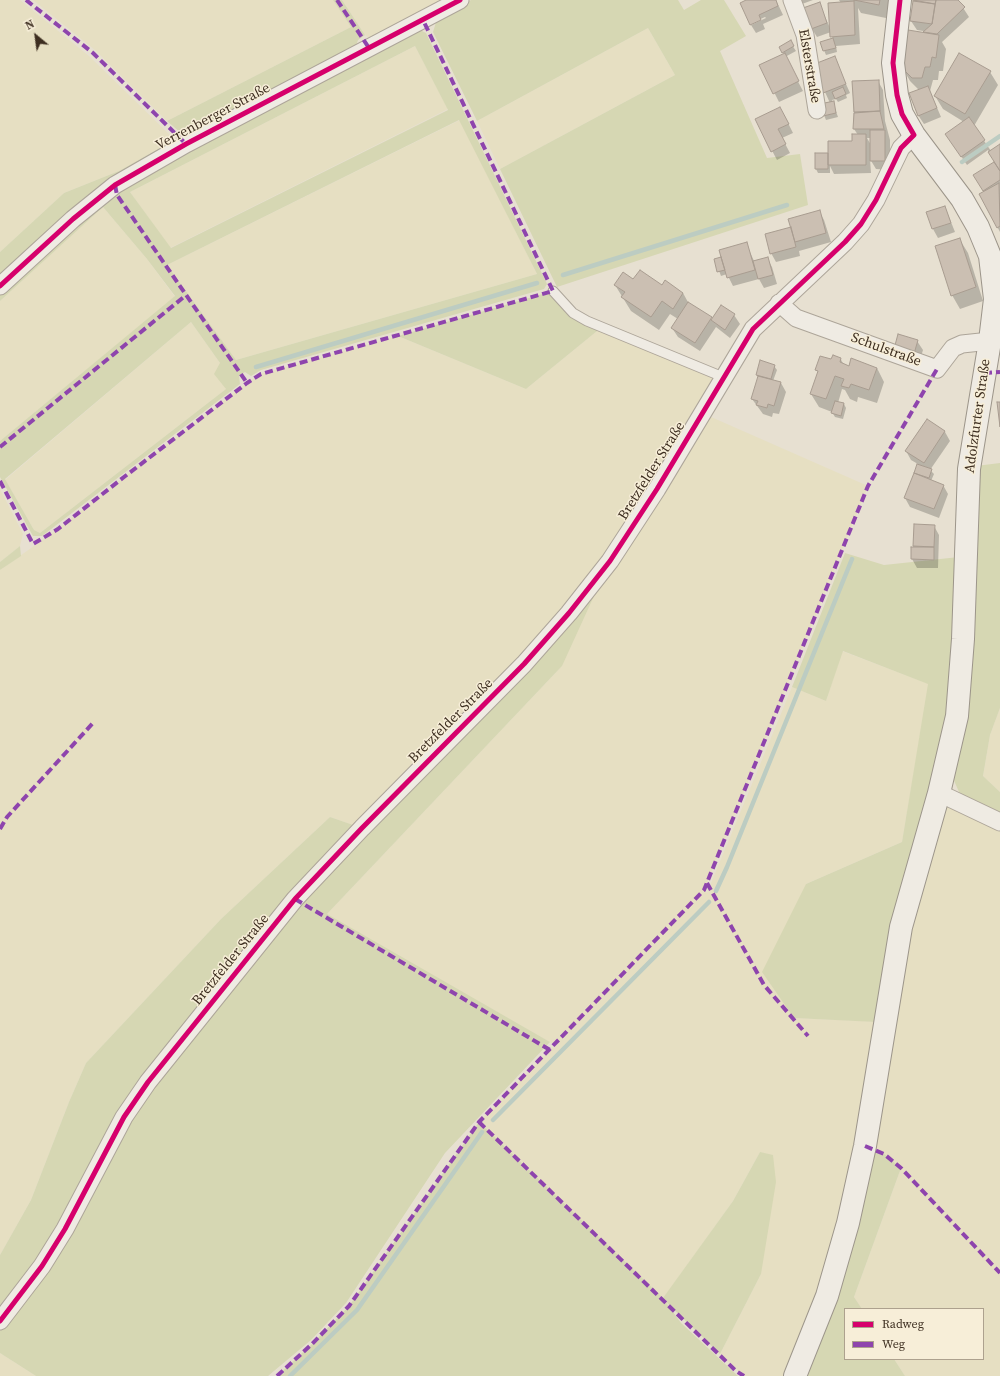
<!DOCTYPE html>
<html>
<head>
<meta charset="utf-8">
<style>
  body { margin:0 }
  #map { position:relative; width:1000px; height:1376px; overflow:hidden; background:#e7e0d1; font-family:"Source Serif 4",serif }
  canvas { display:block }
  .legend { position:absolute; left:844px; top:1308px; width:140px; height:52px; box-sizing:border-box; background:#f7eed8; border:1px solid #ada18e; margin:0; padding:5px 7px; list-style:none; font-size:12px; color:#3d2e20 }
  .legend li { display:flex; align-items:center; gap:8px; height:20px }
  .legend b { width:20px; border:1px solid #ada18e }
  .north { position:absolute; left:16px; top:16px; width:40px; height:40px; -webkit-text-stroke:3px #f7eed8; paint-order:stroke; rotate:331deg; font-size:11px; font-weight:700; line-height:16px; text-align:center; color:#3d2e20 }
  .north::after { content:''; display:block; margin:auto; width:14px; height:18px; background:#3d2e20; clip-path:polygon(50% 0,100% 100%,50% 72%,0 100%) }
</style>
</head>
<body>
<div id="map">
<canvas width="1000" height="1376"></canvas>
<ul class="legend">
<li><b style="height:5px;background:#d6006c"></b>Radweg</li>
<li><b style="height:5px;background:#8e44ad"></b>Weg</li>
</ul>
<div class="north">N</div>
</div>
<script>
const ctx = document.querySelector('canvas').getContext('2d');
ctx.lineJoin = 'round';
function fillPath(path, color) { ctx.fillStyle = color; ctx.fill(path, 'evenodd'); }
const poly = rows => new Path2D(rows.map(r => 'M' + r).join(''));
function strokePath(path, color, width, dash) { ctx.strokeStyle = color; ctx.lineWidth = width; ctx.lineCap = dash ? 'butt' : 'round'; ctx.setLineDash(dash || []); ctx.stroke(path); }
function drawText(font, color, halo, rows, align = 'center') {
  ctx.font = font + ' "Source Serif 4",serif'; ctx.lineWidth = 3; ctx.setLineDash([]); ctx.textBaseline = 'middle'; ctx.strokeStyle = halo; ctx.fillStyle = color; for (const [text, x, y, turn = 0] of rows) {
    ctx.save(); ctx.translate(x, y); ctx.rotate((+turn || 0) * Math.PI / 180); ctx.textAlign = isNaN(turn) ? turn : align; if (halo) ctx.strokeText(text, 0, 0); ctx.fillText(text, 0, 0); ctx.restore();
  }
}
const farmland = poly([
  [0,0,20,0,89,56,169,134,172,141,119,171,64,193,0,252],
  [33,0,333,0,351,27,167,121,95,50],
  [342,0,446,0,372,40,365,35],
  [648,28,675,75,500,169,477,121],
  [415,46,448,109,170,248,130,192],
  [460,120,537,274,236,360,167,265],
  [103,207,147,259,175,297,0,441,0,301],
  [191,322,220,363,226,389,40,533,34,530,5,480],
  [602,327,723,377,702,413,868,486,704,890,707,893,792,687,826,701,842,651,929,684,902,842,806,884,794,1018,885,1022,939,793,1000,822,1000,1376,905,1376,894,1359,983,1359,983,1309,862,1309,854,1297,901,1168,795,1376,744,1376,720,1354,761,1274,760,1152,733,1201,663,1299,479,1122,555,1045,326,915,562,666,362,828,330,817,221,919,86,1063,69,1102,31,1200,0,1255,0,570,58,529,124,477,247,383,261,374,398,336,526,389],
  [0,489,23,534,20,546,0,562],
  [1000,708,1000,792,983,776,990,735],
  [0,1353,36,1376,0,1376]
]);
const green = poly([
  [333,0,342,0,365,35,358,40,355,49,190,135,181,133,167,121,351,27],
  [471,0,678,0,684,10,701,0,724,0,746,36,720,51,767,158,800,154,808,205,557,287,500,169,675,75,648,28,477,121,433,32,437,19],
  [418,29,426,33,547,284,544,289,261,370,251,376,245,372,239,376,240,384,42,536,33,536,0,477,0,441,175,296,147,259,103,207,0,301,0,293,122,187],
  [415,46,448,110,171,248,130,192],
  [459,120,537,274,236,360,167,265],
  [191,322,220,363,214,374,226,389,40,533,34,530,5,479],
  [172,141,171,146,0,278,0,252,64,193,119,171],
  [553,291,562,303,602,327,526,389,398,336],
  [1000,463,1000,708,990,735,983,776,1000,792,1000,818,970,802,959,792,952,776,976,466],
  [20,546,21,556,0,570,0,562],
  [845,553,884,565,959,557,949,717,876,1022,794,1018,762,972,806,884,902,842,928,684,843,651,826,701,792,687],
  [610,561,562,666,327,914,550,1042,445,1153,346,1303,311,1340,268,1376,36,1376,0,1353,0,1255,31,1200,69,1102,86,1063,221,919,330,817,362,828],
  [479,1122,663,1298,733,1201,760,1152,773,1155,776,1182,761,1274,720,1354,665,1301,681,1323,738,1376,277,1376,312,1344,349,1306],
  [865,1146,884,1154,901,1168,854,1297,862,1309,845,1309,845,1359,894,1359,905,1376,795,1376]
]);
const shadow = poly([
  [749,0,776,0,783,15,763,24,765,29,756,33,751,25,766,18,765,17,750,24],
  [800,0,813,0,802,4],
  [839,0,890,0,886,18,861,13,858,8,860,44,836,46,837,52,826,55,821,43,833,39,831,32,817,37,812,29,819,3,830,28,841,3],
  [914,0,958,0,969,17,942,42,946,49,943,71,939,71,938,80,933,80,930,91,941,117,924,124,918,115,919,90,910,81,902,67,925,34,923,31,917,30,911,21],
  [790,42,796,51,785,57,803,91,779,102,761,66,784,54,780,47],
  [834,57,850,93,846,95,847,98,838,102,836,99,832,100,838,117,826,120,824,115,830,103,813,66],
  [990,72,998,85,974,126,991,151,1000,145,1000,232,980,194,984,192,975,175,995,162,988,150,967,165,946,134,964,122,943,109,935,96],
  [878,81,883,90,885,121,890,140,890,170,876,169,870,159,871,173,834,174,830,166,830,173,818,173,816,169,827,154,853,142,858,135,854,129,853,82],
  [867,138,871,138,871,145],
  [785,117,793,133,782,138,790,153,777,160,756,120],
  [945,207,955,232,938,238,933,229],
  [819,211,824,220,831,242,799,251,800,256,776,262,771,253,792,228],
  [960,240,968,253,983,301,960,309,952,295],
  [746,243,754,261,767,258,772,267,777,284,764,288,759,279,733,286,727,274,721,276,715,260],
  [633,281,663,286,683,293,689,304,712,320,721,306,734,315,740,324,730,338,716,327,700,351,678,337,672,328,678,319,670,314,659,330,631,311,615,285],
  [917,341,923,350,919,363,900,357],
  [840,358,844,365,849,367,877,368,884,382,877,403,858,397,857,402,850,399,845,390,842,389,838,403,844,404,846,408,843,419,835,417,832,412,819,407,811,394,819,373,817,370,832,361],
  [774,366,777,370,773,381,781,383,786,392,779,414,773,413,772,417,763,414,752,399,759,378,757,375],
  [927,420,945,432,950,441,930,470,934,474,931,481,943,485,948,494,939,518,910,507,905,498,918,464,911,460,906,451],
  [915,525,934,526,939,535,938,568,917,568,912,559]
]);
const stream = poly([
  [962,162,1000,136],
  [563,275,787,205],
  [256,367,537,283],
  [716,891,727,867,852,559],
  [493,1120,709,902],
  [290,1376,357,1310,482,1132]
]);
const building = poly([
  [746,0,776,0,778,6,759,15,761,20,750,25,740,3,746,0],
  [854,0,880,0,879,5,854,0],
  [913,0,936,0,935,4,913,0],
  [936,0,958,0,965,7,937,34,923,32,932,24,936,0],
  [854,1,855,35,830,37,828,3,854,1],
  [913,1,935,4,932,24,910,21,913,1],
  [820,2,827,23,811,29,803,8,820,2],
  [908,30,939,35,936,58,932,57,930,67,925,67,922,78,912,78,901,67,908,30],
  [833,38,836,48,823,51,820,42,833,38],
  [791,40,794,46,782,53,779,47,791,40],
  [785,53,799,81,773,94,759,65,785,53],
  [959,53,991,71,965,114,934,96,959,53],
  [835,56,846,84,823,93,812,65,835,56],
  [879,80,880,111,854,112,852,81,879,80],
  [928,86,937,108,918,116,909,93,928,86],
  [843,87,846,94,835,99,832,92,843,87],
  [834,101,836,113,823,116,820,104,834,101],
  [780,107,789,124,778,129,786,144,771,152,755,119,780,107],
  [880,111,884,129,853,129,854,113,880,111],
  [969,117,985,140,961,157,945,134,969,117],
  [870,130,885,130,885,161,870,161,870,130],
  [852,134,866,134,866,165,828,165,828,141,852,141,852,134],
  [1000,144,1000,171,988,152,1000,144],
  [815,153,828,153,828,169,815,169,815,153],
  [994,162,1000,171,1000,180,983,191,973,175,994,162],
  [999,183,1000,226,997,228,979,194,999,183],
  [945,206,951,223,932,229,926,212,945,206],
  [820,210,826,233,795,242,788,219,820,210],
  [791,227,796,247,770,254,765,234,791,227],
  [960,238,976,287,951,296,935,246,960,238],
  [747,242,755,270,727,278,719,250,747,242],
  [721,257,725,270,717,272,714,259,721,257],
  [768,257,773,275,758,279,753,261,768,257],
  [640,270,662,285,665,280,683,293,673,309,662,301,651,317,621,297,625,292,614,285,623,272,633,279,640,270],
  [688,302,712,317,695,343,671,328,688,302],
  [721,305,735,314,725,330,711,320,721,305],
  [898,334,918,340,914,354,894,349,898,334],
  [833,355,841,358,840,362,849,366,851,358,877,368,869,390,851,384,849,388,841,386,844,379,835,376,826,399,810,394,818,371,815,370,820,356,831,359,833,355],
  [760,360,775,365,771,379,756,375,760,360],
  [758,376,781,382,774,406,768,404,767,408,756,405,758,401,751,399,758,376],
  [835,401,844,403,841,416,831,413,835,401],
  [997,402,1000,402,1000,427,997,402],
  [927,419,945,431,924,463,905,451,927,419],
  [917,464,932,469,929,478,914,473,917,464],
  [914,473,944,485,934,509,904,498,914,473],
  [914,524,935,525,934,547,913,546,914,524],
  [911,547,934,547,934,560,911,559,911,547]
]);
const service = poly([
  [553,291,573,313,587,321,723,377]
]);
const minor = poly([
  [792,0,805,35,817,110],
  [0,286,73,219,115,185,186,144,460,0],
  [779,303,796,318,937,369,953,348,962,344,990,341],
  [939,793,1000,822],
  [0,1321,42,1266,65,1229,124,1117,148,1082,295,899,362,828,524,664,569,613,610,561,657,489,753,329,845,242,861,224,876,200,901,148,914,135]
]);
const secondary = poly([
  [795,1376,827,1296,848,1223,865,1146,901,927,939,793,957,716,963,639,969,469,990,341,995,299,990,256,978,227,962,199,914,135,902,114,897,95,893,63,900,0]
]);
const quiet = poly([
  [26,0,93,53,186,144],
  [337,0,369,48],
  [115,185,117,195,247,383],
  [984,373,1000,372],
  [0,447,185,296],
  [0,481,33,544,58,529,124,477,247,383,261,374,553,291,423,20],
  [0,829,7,817,93,723],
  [707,883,764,985,808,1036],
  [295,899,550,1050],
  [479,1122,736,1371,744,1376],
  [865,1146,884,1154,901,1168,1000,1273],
  [277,1376,312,1344,349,1306,479,1122,704,890,868,486,937,369]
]);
const cycleway = poly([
  [0,286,73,219,115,185,186,144,460,0],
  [0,1321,42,1266,65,1229,124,1117,148,1082,295,899,362,828,524,664,569,613,610,561,657,489,753,329,845,242,861,224,876,200,901,148,914,135,902,114,897,95,893,63,900,0]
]);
const streetNames = [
  ["Elsterstraße",809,66,80],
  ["Verrenberger Straße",213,117,-28],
  ["Schulstraße",886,350,20],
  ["Adolzfurter Straße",978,416,-82],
  ["Bretzfelder Straße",652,471,-58],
  ["Bretzfelder Straße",451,721,-45],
  ["Bretzfelder Straße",231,960,-51]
];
fillPath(farmland, '#e6dfc2');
fillPath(green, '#d6d7b3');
fillPath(shadow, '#0003');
strokePath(stream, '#bcccc2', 4.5);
fillPath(building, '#cbbfb2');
strokePath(building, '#a89c90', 1);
strokePath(service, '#ada599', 11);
strokePath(minor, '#ada599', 19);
strokePath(secondary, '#9c958a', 24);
strokePath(service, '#efebe3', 9);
strokePath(minor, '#efebe3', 17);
strokePath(secondary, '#efebe3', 22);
strokePath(quiet, '#8e44ad', 4, [8, 4]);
strokePath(cycleway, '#d6006c', 5);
drawText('14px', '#3d2e20', '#f7eed8', streetNames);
</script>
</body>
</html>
